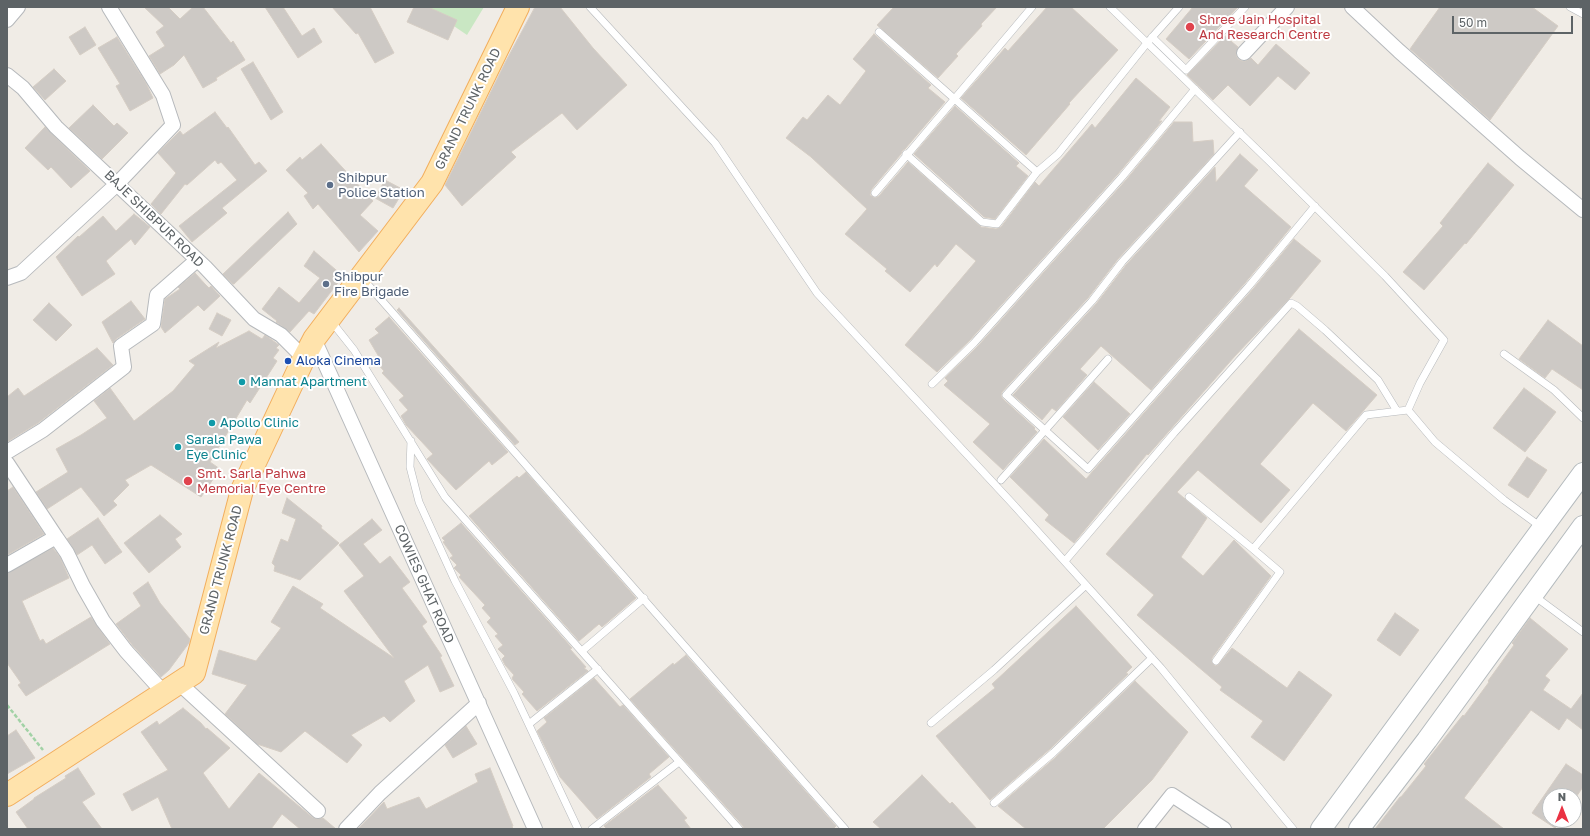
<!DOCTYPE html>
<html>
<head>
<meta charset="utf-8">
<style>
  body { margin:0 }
  #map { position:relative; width:1590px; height:836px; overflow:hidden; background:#f0ece6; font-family:"Golos Text",sans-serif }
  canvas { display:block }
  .frame { position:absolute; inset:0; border:8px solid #5d6366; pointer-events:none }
  .north { position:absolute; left:1542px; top:788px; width:40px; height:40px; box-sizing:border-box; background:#fff; border:1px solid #bec1c2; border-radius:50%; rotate:0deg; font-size:11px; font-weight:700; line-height:16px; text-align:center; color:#5d6366 }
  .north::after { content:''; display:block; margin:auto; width:14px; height:18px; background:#ea3243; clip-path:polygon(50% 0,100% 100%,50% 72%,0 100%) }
  .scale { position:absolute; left:1452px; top:16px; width:121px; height:18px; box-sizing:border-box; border:2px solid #5d6366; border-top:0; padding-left:5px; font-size:12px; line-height:14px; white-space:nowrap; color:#5d6366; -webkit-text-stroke:3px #fff; paint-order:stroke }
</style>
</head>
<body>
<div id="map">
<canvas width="1590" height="836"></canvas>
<div class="frame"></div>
<div class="north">N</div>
<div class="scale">50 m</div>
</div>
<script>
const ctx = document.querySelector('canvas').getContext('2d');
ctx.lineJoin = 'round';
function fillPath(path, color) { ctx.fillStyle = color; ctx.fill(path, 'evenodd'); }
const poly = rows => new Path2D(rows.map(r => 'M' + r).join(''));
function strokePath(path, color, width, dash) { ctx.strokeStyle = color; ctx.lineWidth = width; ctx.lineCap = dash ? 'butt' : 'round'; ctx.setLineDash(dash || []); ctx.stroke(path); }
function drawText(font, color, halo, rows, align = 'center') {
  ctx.font = font + ' "Golos Text",sans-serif'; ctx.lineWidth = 4; ctx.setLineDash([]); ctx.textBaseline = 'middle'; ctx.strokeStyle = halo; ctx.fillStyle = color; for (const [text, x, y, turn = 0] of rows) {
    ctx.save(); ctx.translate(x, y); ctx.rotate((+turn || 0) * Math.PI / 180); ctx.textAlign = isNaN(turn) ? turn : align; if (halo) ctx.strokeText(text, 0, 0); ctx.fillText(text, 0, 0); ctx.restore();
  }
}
const green = poly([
  [426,7,484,7,467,35]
]);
const building = poly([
  [144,7,168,7,180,19,193,7,203,7,231,43,233,41,245,60,216,78,217,80,203,88,184,55,174,65,160,74,149,56,165,46,156,32,164,26,144,7],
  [265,7,283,7,302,36,314,28,322,42,298,58,265,7],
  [332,7,370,7,394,53,375,63,358,33,356,34,332,7],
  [414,7,428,7,457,20,448,40,407,22,414,7],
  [535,7,560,7,593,48,627,85,577,130,562,113,511,152,516,157,462,206,445,185,506,61,535,7],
  [894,7,997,7,981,24,982,26,956,54,958,56,938,78,877,25,894,7],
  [1047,7,1071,7,1118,50,1069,103,1070,104,1026,155,961,98,1005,48,1008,51,1047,7],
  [1193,7,1238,7,1189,59,1166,39,1193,7],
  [1440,7,1532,7,1558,26,1490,120,1410,49,1440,7],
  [85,27,96,45,80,55,69,37,85,27],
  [874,34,931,85,928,88,945,102,905,149,902,151,901,154,871,190,870,195,875,198,879,196,908,162,981,227,996,229,1001,227,1035,182,1039,186,1092,124,1095,128,1136,78,1170,107,1159,121,1162,121,1118,174,970,340,937,372,905,345,976,261,956,244,937,267,935,264,910,292,885,271,887,269,845,234,867,209,811,157,786,138,803,117,807,120,828,95,840,105,866,71,853,59,874,34],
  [1225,36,1238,47,1236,55,1238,59,1242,61,1246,61,1251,58,1258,65,1276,44,1310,73,1295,90,1278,76,1250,106,1228,85,1213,100,1187,75,1225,36],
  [117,37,146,83,153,98,130,111,116,86,120,84,98,48,117,37],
  [253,62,283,112,271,120,241,69,253,62],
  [54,69,66,81,45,100,33,87,54,69],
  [93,105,114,126,117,123,128,133,102,159,69,128,93,105],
  [955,106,1019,163,1016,166,1028,176,995,219,984,217,914,154,955,106],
  [215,112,227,128,228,127,255,165,259,162,267,171,222,208,227,213,192,242,179,226,237,180,221,162,218,164,215,160,187,185,185,184,161,214,151,204,176,173,158,153,180,131,183,135,215,112],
  [1174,122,1192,122,1193,142,1213,140,1214,154,1118,259,1088,298,1002,392,1001,396,1003,399,1035,428,1034,429,1037,432,1003,470,973,442,990,424,944,385,948,381,945,378,978,346,1126,180,1174,122],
  [45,127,90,171,71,188,51,167,48,170,25,148,45,127],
  [321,144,373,201,360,215,378,231,359,252,318,204,313,209,304,196,308,193,286,170,300,157,302,160,321,144],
  [1240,154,1258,170,1244,186,1291,227,1245,283,1151,390,1101,346,1080,369,1087,375,1056,411,1052,408,1042,420,1013,395,1096,304,1126,265,1215,167,1216,182,1240,154],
  [1488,163,1514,185,1466,244,1465,243,1424,290,1403,272,1443,226,1440,223,1488,163],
  [385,180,404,190,393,208,375,198,385,180],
  [288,212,297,224,234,284,233,284,223,274,288,212],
  [134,214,150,227,135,245,131,239,106,261,115,274,82,296,56,257,78,236,79,237,103,216,116,231,134,214],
  [1294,239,1321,261,1290,298,1235,356,1148,455,1147,454,1074,543,1045,520,1049,515,1010,477,1044,439,1086,479,1253,289,1294,239],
  [314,251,343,276,314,314,309,311,290,332,276,322,277,321,262,309,279,287,299,303,320,278,304,266,314,251],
  [195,273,205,284,209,288,211,286,220,296,204,311,198,305,165,333,161,327,165,299,180,289,178,287,195,273],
  [131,301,145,319,116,339,113,343,102,322,131,301],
  [49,303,72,325,56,341,33,320,49,303],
  [399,308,519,442,515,445,397,310,399,308],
  [217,313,231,320,222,336,209,329,217,313],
  [389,317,508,452,492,465,489,461,456,490,427,459,433,454,406,425,401,416,408,410,399,400,404,396,382,373,384,371,375,361,379,357,369,340,379,333,375,329,389,317],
  [1548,320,1583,346,1583,390,1552,369,1545,378,1519,359,1548,320],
  [1299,329,1377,395,1346,431,1313,403,1260,464,1290,490,1261,523,1198,470,1177,492,1207,518,1181,557,1203,576,1234,540,1271,576,1212,658,1212,663,1215,666,1218,665,1232,648,1287,688,1299,671,1332,695,1284,761,1251,737,1263,721,1220,690,1222,687,1137,615,1154,595,1106,554,1299,329],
  [249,331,262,339,265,335,279,345,276,348,279,350,273,358,277,361,250,403,247,400,210,462,220,469,201,497,151,465,125,480,129,485,113,501,117,505,104,516,81,487,47,509,36,492,68,472,56,449,81,435,107,418,94,401,110,388,134,421,173,391,195,365,189,361,219,342,216,348,249,331],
  [97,348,113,365,38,423,7,442,7,397,18,388,24,396,97,348],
  [1094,382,1130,414,1098,450,1063,417,1094,382],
  [1524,388,1556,412,1525,452,1493,428,1524,388],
  [1527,457,1547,470,1528,498,1508,485,1527,457],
  [526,472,636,598,602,627,599,624,579,641,469,516,517,476,519,478,526,472],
  [13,487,44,534,7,555,7,491,13,487],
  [287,498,322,526,321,528,339,543,300,580,274,571,275,566,272,563,281,539,288,542,296,519,282,513,287,498],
  [160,515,182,534,175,539,181,547,149,573,124,543,160,515],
  [98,518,122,552,105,564,92,545,77,555,67,539,98,518],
  [372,519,382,530,363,544,380,564,390,556,410,582,402,588,427,622,422,626,442,656,440,657,454,686,440,692,428,665,404,681,415,701,390,722,384,716,351,735,362,745,347,763,305,731,281,752,257,744,225,714,247,685,212,674,219,650,256,661,281,628,271,622,293,586,323,604,320,608,394,658,344,591,364,576,339,545,372,519],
  [461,523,572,648,570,649,586,667,584,668,588,671,537,711,522,694,524,692,513,680,512,678,514,675,505,665,502,659,505,656,498,649,503,645,495,636,498,634,487,622,491,618,482,608,485,605,459,577,461,575,454,568,457,565,450,558,453,556,443,542,445,541,442,538,461,523],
  [53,548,60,557,69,578,22,601,40,641,43,639,46,644,91,617,110,644,26,696,18,685,21,683,7,663,7,573,53,548],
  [148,582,160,603,190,639,189,643,169,670,161,677,133,646,116,624,141,606,133,593,148,582],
  [1076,606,1132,667,1126,673,1128,674,1050,749,990,800,936,736,995,688,992,684,1076,606],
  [1395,613,1419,630,1400,656,1377,640,1395,613],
  [1530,618,1568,649,1545,676,1550,680,1543,690,1571,709,1583,693,1583,730,1567,718,1559,730,1531,710,1464,798,1504,829,1375,829,1400,797,1401,797,1426,766,1424,764,1463,715,1464,716,1489,682,1488,681,1514,645,1512,643,1530,618],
  [686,655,836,826,833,829,744,829,743,826,630,699,673,663,674,665,686,655],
  [594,678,620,707,623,705,669,757,649,774,651,777,597,819,560,777,537,731,547,722,544,718,594,678],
  [1135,681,1188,732,1152,780,1103,829,1026,829,998,806,1056,757,1135,681],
  [183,708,201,723,206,729,207,728,230,748,203,773,229,809,259,773,312,817,317,819,323,818,336,829,300,829,282,814,271,829,172,829,158,797,132,811,123,794,168,770,141,732,157,721,159,725,183,708],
  [466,726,477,744,453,758,445,745,466,726],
  [16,730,35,758,7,774,7,736,16,730],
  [1566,764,1583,775,1583,787,1574,800,1574,796,1550,796,1550,820,1561,820,1555,828,1532,813,1566,764],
  [78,768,95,794,82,802,102,829,28,829,16,812,34,799,34,798,66,778,65,776,78,768],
  [490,768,513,826,512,826,513,829,358,829,384,802,387,809,419,797,426,809,478,782,475,774,490,768],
  [922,775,950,804,952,802,977,829,881,829,873,822,922,775],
  [658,785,687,818,684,820,691,829,607,829,604,826,658,785]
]);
const path = poly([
  [7,705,43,750]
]);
const service = poly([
  [590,7,715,143,817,293,1011,502,1161,668,1293,829],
  [1110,7,1269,161,1385,276,1444,340,1420,383,1408,410],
  [1570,7,1583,14],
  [879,32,1037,172],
  [1152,37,1186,70,1245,7],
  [1240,132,1122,262,1092,301,1006,395,1088,469,1249,286,1315,206],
  [906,154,982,222,997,224,1037,172,1058,154,1147,43,1179,7],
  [875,193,1032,7],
  [363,279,845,829],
  [331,321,354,350,445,497,739,829],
  [1504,354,1554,390,1583,418],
  [932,384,974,343,1122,177,1195,89],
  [1408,410,1435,442,1504,500,1541,527],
  [411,441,410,467,419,502,455,581,514,693,578,829],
  [1001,480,1108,359],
  [1189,497,1253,549,1366,415,1408,410],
  [1065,561,1174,433,1291,303,1297,306,1325,330,1378,380,1397,411],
  [1533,595,1583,632],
  [582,651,644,598],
  [1216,661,1280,572,1253,549],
  [931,723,994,670,1086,585],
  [529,724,598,669],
  [994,803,1053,753,1152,658],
  [592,829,679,762]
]);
const minor = poly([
  [1352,7,1399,51,1520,158,1583,210],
  [7,20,18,7],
  [1244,53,1287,7],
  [7,75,23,88,56,127,205,267,254,319,281,335,304,358],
  [7,278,21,273,117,184,173,125,163,95,109,7],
  [314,339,535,829],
  [7,452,43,430,124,367,121,346,153,324,157,295,197,260],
  [7,463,56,537,7,565],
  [56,537,67,553,83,586,103,621,126,651,164,693],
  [179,683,318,811],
  [346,829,380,793,479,703],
  [1145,829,1172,795,1224,829]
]);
const secondary = poly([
  [1321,829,1583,473],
  [1359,829,1427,740,1583,526]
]);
const primary = poly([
  [7,795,194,673,242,490,304,358,314,339,432,183,518,7]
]);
const markers = [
  [1190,27,5,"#e0444e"],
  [330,185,4,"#5c6f8a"],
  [326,284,4,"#5c6f8a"],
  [288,361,4,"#1a4fb4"],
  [242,382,4,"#0f9aa8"],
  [212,423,4,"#0f9aa8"],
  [178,447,4,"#0f9aa8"],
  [188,481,5,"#e0444e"]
];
const healthNames = [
  ["Shree Jain Hospital",1199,20],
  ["And Research Centre",1199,35],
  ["Smt. Sarla Pahwa",197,474],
  ["Memorial Eye Centre",197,489]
];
const streetNames = [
  ["GRAND TRUNK ROAD",468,109,-64],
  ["BAJE SHIBPUR ROAD",154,219,44],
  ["GRAND TRUNK ROAD",221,570,-75],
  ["COWIES GHAT ROAD",424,584,66]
];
const serviceNames = [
  ["Shibpur",338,178],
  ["Police Station",338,193],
  ["Shibpur",334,277],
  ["Fire Brigade",334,292]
];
const transitNames = [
  ["Aloka Cinema",296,361]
];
const cultureNames = [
  ["Mannat Apartment",250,382],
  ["Apollo Clinic",220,423],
  ["Sarala Pawa",186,440],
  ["Eye Clinic",186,455]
];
fillPath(green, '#c9e7c3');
fillPath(building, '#cdc9c5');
strokePath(building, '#d5cdc4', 1);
strokePath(service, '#b6b9bc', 8);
strokePath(minor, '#b6b9bc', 16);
strokePath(secondary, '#b4babd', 22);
strokePath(primary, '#f2ae5d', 24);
strokePath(path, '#a2d2a6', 2.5, [4, 2]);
strokePath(service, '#fff', 7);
strokePath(minor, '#fff', 14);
strokePath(secondary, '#fff', 20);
strokePath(primary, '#ffe3ac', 22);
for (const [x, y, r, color] of markers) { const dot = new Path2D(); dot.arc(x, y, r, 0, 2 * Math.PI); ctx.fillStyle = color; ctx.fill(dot); strokePath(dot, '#fff', 1.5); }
drawText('13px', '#be3a42', '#fff', healthNames, 'left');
drawText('13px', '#5d6366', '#fff', streetNames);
drawText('13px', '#4e5e75', '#fff', serviceNames, 'left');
drawText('13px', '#164399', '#fff', transitNames, 'left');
drawText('13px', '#0d838f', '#fff', cultureNames, 'left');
</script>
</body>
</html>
